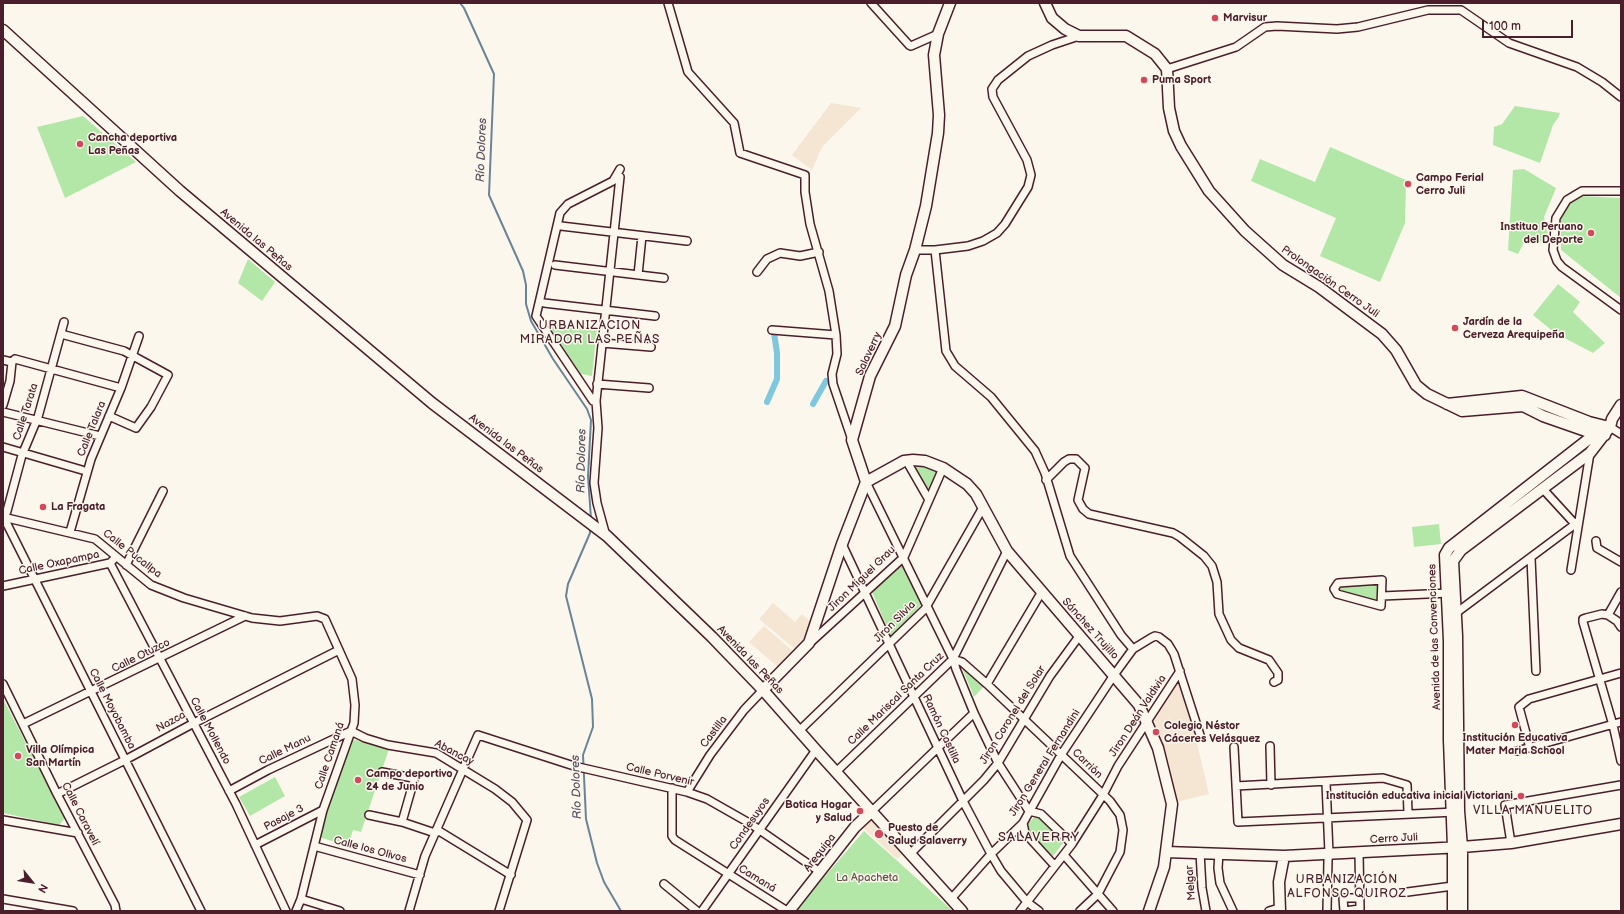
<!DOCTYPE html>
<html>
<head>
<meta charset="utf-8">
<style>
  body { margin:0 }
  #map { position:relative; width:1624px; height:914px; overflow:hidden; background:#fbf7ec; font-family:"Balsamiq Sans",sans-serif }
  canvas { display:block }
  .frame { position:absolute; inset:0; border:4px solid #4a1f2b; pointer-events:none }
  .north { position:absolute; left:12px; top:862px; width:40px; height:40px; -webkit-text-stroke:3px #fbf7ec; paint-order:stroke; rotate:120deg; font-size:11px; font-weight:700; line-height:16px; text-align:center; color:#4a1f2b }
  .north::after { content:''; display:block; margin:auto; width:14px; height:18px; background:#4a1f2b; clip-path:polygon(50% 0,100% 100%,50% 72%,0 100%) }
  .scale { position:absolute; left:1482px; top:20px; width:91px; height:18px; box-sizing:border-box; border:2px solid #4a1f2b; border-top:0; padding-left:5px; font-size:12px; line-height:14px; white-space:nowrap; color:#4a1f2b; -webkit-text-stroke:3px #fbf7ec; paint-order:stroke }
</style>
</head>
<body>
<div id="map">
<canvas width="1624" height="914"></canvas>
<div class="frame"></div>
<div class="north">N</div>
<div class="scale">100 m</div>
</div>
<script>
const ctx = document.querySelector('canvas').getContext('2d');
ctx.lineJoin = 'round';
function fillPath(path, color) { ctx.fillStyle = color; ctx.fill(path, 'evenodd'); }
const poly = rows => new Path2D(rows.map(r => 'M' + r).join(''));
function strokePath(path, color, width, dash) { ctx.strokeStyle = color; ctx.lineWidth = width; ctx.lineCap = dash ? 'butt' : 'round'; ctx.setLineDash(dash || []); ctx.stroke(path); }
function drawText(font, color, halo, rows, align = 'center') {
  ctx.font = font + ' "Balsamiq Sans",sans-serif'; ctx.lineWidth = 3; ctx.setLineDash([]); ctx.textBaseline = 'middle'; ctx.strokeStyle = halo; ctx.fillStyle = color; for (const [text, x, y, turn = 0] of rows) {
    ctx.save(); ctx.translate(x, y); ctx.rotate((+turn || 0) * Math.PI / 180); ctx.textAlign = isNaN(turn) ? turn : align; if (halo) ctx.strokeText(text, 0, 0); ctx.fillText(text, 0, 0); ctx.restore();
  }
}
const built = poly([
  [831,103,861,108,822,147,812,170,792,155],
  [773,603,795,622,802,614,810,621,805,640,796,650,759,619],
  [764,626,794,652,779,668,749,642],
  [1177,680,1196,739,1209,794,1176,802,1168,761,1152,716],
  [872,817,905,852,897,859,862,827]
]);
const green = poly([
  [1515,106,1560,113,1558,118,1553,125,1540,163,1493,145,1494,127,1502,124],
  [83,116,136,162,65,198,37,127],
  [1330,147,1406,180,1405,223,1380,282,1320,256,1336,218,1251,181,1260,159,1315,182],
  [1524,169,1556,188,1544,217,1549,240,1523,244,1518,254,1508,250,1513,170],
  [1580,196,1621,198,1621,298,1561,250,1561,216,1567,204],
  [248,259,275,282,262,301,238,283],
  [1558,284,1580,302,1573,312,1605,343,1593,353,1555,333,1533,315],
  [547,323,597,328,592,376,581,374],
  [910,461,940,469,927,491],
  [1439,524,1441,544,1414,547,1412,527],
  [902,561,921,605,891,637,872,592],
  [1380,582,1380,602,1338,591,1337,586],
  [960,663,988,682,974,697],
  [3,699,65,818,59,825,3,813],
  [351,739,389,749,361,832,353,830,348,846,319,837],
  [275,777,285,796,250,816,239,797],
  [1036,816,1039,817,1063,840,1063,843,1053,856,1050,855,1029,830,1028,823],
  [864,831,953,911,795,911]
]);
const stream = poly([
  [460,3,464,8,494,74,489,195,523,271,526,285,526,304,531,321,553,359,587,409,591,420,588,476,591,519],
  [590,527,590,533,568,584,566,596,592,699,593,727,583,755,586,819,597,863,604,882,621,911]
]);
const canal = poly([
  [767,402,777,379,777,353,774,333],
  [813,404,826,381]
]);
const street = poly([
  [668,3,688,72,734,123,740,153,805,175,805,192,810,224,829,291,836,335,837,354,832,374,833,384,852,440],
  [871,3,909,45,911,46,938,34],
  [1167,69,1236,47,1265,27,1277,26,1337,29,1358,27,1428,10,1461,10,1509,43,1577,67,1602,82,1621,97],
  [1621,191,1582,191,1567,200,1556,218,1553,250,1557,261,1562,267,1621,310],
  [561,226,687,241],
  [915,250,935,250,968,246,983,241,997,233,1005,224,1028,187,1031,175,1027,160,993,97,992,89,998,80,1028,56,1052,45,1079,36],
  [935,250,946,351,955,366,991,397,1035,451,1045,473,1070,556,1121,635,1133,649],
  [555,265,664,278],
  [757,272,767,259,780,253,800,256,819,252],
  [638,275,642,236],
  [544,303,655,316],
  [772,330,836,335],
  [61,334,124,351,168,375,151,407,136,428,109,416],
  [602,343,651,347],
  [3,360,12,362],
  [597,384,649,388],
  [596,401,593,401,536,316,560,213,568,204,613,181,620,169],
  [3,405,10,381,12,362,15,359,121,388],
  [3,412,100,436],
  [1610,427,1621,434],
  [3,447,82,470],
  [906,460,929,500],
  [1046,480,1064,462,1069,459,1076,459,1085,468,1078,500,1083,509,1089,514,1173,533,1180,537,1204,556,1212,566,1217,582,1219,614,1231,640,1239,648,1269,660,1278,673,1278,680,1274,682],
  [866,482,953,659,956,669,974,713,998,763,1029,811,1041,814,1072,844],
  [1542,488,1575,524],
  [3,517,95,539,151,585,184,598,252,618,280,621,317,616,325,619,352,679,355,705,354,723,323,810,301,899,296,911],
  [4,518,201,911],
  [4,518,7,511,22,455,38,417,64,322],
  [70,532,91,459,121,388,139,336],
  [606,536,597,503,594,483,598,428,596,401,620,177],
  [1596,541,1597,548,1621,562],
  [842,544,963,801,991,854,1001,871,1027,902,1039,911],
  [1531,558,1536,671],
  [110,563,236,804,286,911],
  [126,565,163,491],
  [1571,570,1590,453],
  [1382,580,1381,606,1337,594,1334,589,1338,583,1382,580],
  [3,586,110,563,113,560],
  [1382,596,1450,593],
  [1456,613,1578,522],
  [1608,615,1621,592],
  [1621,627,1617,621,1608,615,1602,614,1586,618,1583,619,1583,622,1613,725,1621,761],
  [811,642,904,557,943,468],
  [953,659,962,662,987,684,1110,801,1120,815,1123,830,1120,852,1098,894,1080,911],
  [3,684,57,794,115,905,116,911],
  [987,684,1041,593],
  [23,724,245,616],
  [799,731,925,609,982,509],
  [1270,746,1271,785],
  [1234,747,1238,822,1455,812],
  [1530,748,1519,707,1529,699,1621,673],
  [1517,751,1621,722],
  [382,772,413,778,414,780,402,822],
  [836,772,953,659,1007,551],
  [1326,783,1329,853,1328,860,1327,910],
  [1236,786,1383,778,1407,785,1408,813],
  [672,788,672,836,675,840,787,911],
  [229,791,268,770,351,731,365,738,388,745,436,753,495,789,512,802,527,820,499,911],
  [687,792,710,755,744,710,763,690],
  [57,794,125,760,194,723,339,650],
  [871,812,974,713],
  [369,815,402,822,435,833,439,831,511,875],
  [3,820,78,833],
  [1023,823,1025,833,1055,866],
  [1511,843,1505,805,1621,785],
  [255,845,323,810],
  [314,846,420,875],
  [1200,852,1202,888,1206,911],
  [1219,853,1218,868,1220,883,1233,911],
  [910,854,984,780,998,763,1050,676,1080,635],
  [1064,855,1113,911],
  [664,884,697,911],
  [1400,893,1453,886],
  [3,899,73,911],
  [301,899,340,911],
  [951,899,991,854,1023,823,1061,755,1114,675,1133,649,1151,638,1155,636,1159,637,1168,644,1174,654,1200,735],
  [409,911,425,856,478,735,574,766,687,792,707,799,751,824,820,872],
  [702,911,816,750],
  [1020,911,1072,844,1103,795,1118,766,1180,671],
  [1269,911,1279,908],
  [1344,911,1360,909,1359,853],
  [1344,911,1343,898,1360,898]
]);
const secondary = poly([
  [1045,3,1052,18,1065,29,1079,36,1126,36,1155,54,1167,69,1169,108,1174,131,1181,146,1209,191,1245,231,1283,265,1319,287,1382,334,1396,350,1416,385,1427,394,1462,411,1523,406,1543,416,1586,431,1605,435],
  [3,30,180,191,432,403,607,536,712,637,763,690,816,750,962,911],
  [1447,404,1522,396,1589,422,1609,427],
  [866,482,904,461,913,460,925,461,943,468,967,484,976,494,1007,551,1139,705,1158,748,1172,804,1164,867,1149,911],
  [763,690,809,643,842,544,866,482,852,440,870,376,895,326,906,275,915,250,926,206,938,133,939,115,934,55,938,34,950,3],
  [1166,852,1284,856,1462,847,1511,843,1621,824],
  [789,911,855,827,871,812],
  [1280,911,1279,882,1284,856],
  [1453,911,1453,847,1449,740,1449,641,1445,555,1449,548,1599,431],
  [1462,911,1462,847,1459,811,1457,636,1453,561,1461,550,1590,453,1610,427,1612,419,1621,405]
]);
const markers = [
  [1215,18,4,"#d1495b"],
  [1144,80,4,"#d1495b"],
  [80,144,4,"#d1495b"],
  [1408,184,4,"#d1495b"],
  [1591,233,4,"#d1495b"],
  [1455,328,4,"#d1495b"],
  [43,507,4,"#d1495b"],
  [1515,725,4,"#d1495b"],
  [1156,732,4,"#d1495b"],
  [18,756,4,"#d1495b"],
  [358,780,4,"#d1495b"],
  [1521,796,4,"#d1495b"],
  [860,811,4,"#d1495b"],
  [879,834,5,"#d1495b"]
];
const poiNames = [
  ["Marvisur",1223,18],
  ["Puma Sport",1152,80],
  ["Cancha deportiva",88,138],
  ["Las Peñas",88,151],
  ["Campo Ferial",1416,178],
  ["Cerro Juli",1416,191],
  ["Instituo Peruano",1583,227,"right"],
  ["del Deporte",1583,240,"right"],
  ["Jardín de la",1463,322],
  ["Cerveza Arequipeña",1463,335],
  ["La Fragata",51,507],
  ["Colegio Néstor",1164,726],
  ["Cáceres Velásquez",1164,739],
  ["Institución Educativa",1515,738,"center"],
  ["Mater Maria School",1515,751,"center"],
  ["Villa Olímpica",26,750],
  ["San Martín",26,763],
  ["Campo deportivo",366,774],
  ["24 de Junio",366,787],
  ["Institución educativa inicial Victoriani",1513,796,"right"],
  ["Botica Hogar",852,805,"right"],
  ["y Salud",852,818,"right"],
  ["Puesto de",888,828],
  ["Salud Salaverry",888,841]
];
const streetNames = [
  ["Avenida las Peñas",256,240,40],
  ["Prolongación Cerro Juli",1330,282,35],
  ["Salaverry",869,354,-65],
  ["Calle Tarata",26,412,-72],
  ["Calle Talara",92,429,-68],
  ["Avenida las Peñas",506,444,37],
  ["Calle Pucallpa",132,554,38],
  ["Calle Oxapampa",59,563,-12],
  ["Jiron Miguel Grau",862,579,-44],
  ["Jiron Silvia",895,622,-45],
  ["Sánchez Trujillo",1090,629,48],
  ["Avenida de las Convenciones",1435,637,-92],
  ["Calle Otuzco",141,656,-26],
  ["Avenida las Peñas",750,660,46],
  ["Calle Mariscal Santa Cruz",896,699,-44],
  ["Calle Moyobamba",112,709,63],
  ["Jiron Coronel del Solar",1013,715,-58],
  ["Jiron Deán Valdivia",1138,716,-57],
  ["Nazca",171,722,-29],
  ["Ramón Castilla",941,729,65],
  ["Calle Mollendo",210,731,62],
  ["Castilla",714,732,-53],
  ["Calle Manu",285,750,-26],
  ["Abancay",454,753,28],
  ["Calle Camaná",330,756,-71],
  ["Jiron General Fernandini",1045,763,-58],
  ["Carrión",1087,764,44],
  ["Calle Porvenir",660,775,13],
  ["Calle Caravelí",80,814,63],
  ["Pasaje 3",284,818,-28],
  ["Condesuyos",750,824,-55],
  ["Cerro Juli",1394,839,-3],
  ["Calle los Olivos",370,850,15],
  ["Arequipa",820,853,-52],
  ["Camaná",757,879,32],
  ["Melgar",1191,883,-94]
];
const parkNames = [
  ["La Apacheta",867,878]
];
const waterNames = [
  ["Río Dolores",482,150,-88],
  ["Río Dolores",582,461,-89],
  ["Río Dolores",577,787,-92]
];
const neighbourhoodNames = [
  ["URBANIZACION",590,326],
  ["MIRADOR LAS PEÑAS",590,340],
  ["VILLA MANUELITO",1533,811],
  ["URBANIZACIÓN",1347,880],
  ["ALFONSO QUIROZ",1347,894]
];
const quarterNames = [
  ["SALAVERRY",1039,838]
];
fillPath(built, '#f4e6d2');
fillPath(green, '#b3e7a8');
strokePath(stream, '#6a8497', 2);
strokePath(canal, '#7fc7df', 6);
strokePath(street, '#4a1f2b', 10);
strokePath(secondary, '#4a1f2b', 13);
strokePath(street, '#fbf7ec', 7);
strokePath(secondary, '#fbf7ec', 10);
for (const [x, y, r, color] of markers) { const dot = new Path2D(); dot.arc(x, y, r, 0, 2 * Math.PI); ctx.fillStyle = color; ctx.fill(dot); strokePath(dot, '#fbf7ec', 1.5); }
drawText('bold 11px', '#4a1f2b', '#fbf7ec', poiNames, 'left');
drawText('11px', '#4a1f2b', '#fbf7ec', streetNames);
drawText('11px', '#64514a', '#fbf7ec', parkNames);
drawText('italic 12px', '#5a5161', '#fbf7ec', waterNames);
ctx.letterSpacing = '1px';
drawText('12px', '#4a1f2b', '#fbf7ec', neighbourhoodNames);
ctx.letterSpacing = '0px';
ctx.letterSpacing = '1px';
drawText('13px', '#4a1f2b', '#fbf7ec', quarterNames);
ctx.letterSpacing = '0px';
</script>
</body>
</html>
